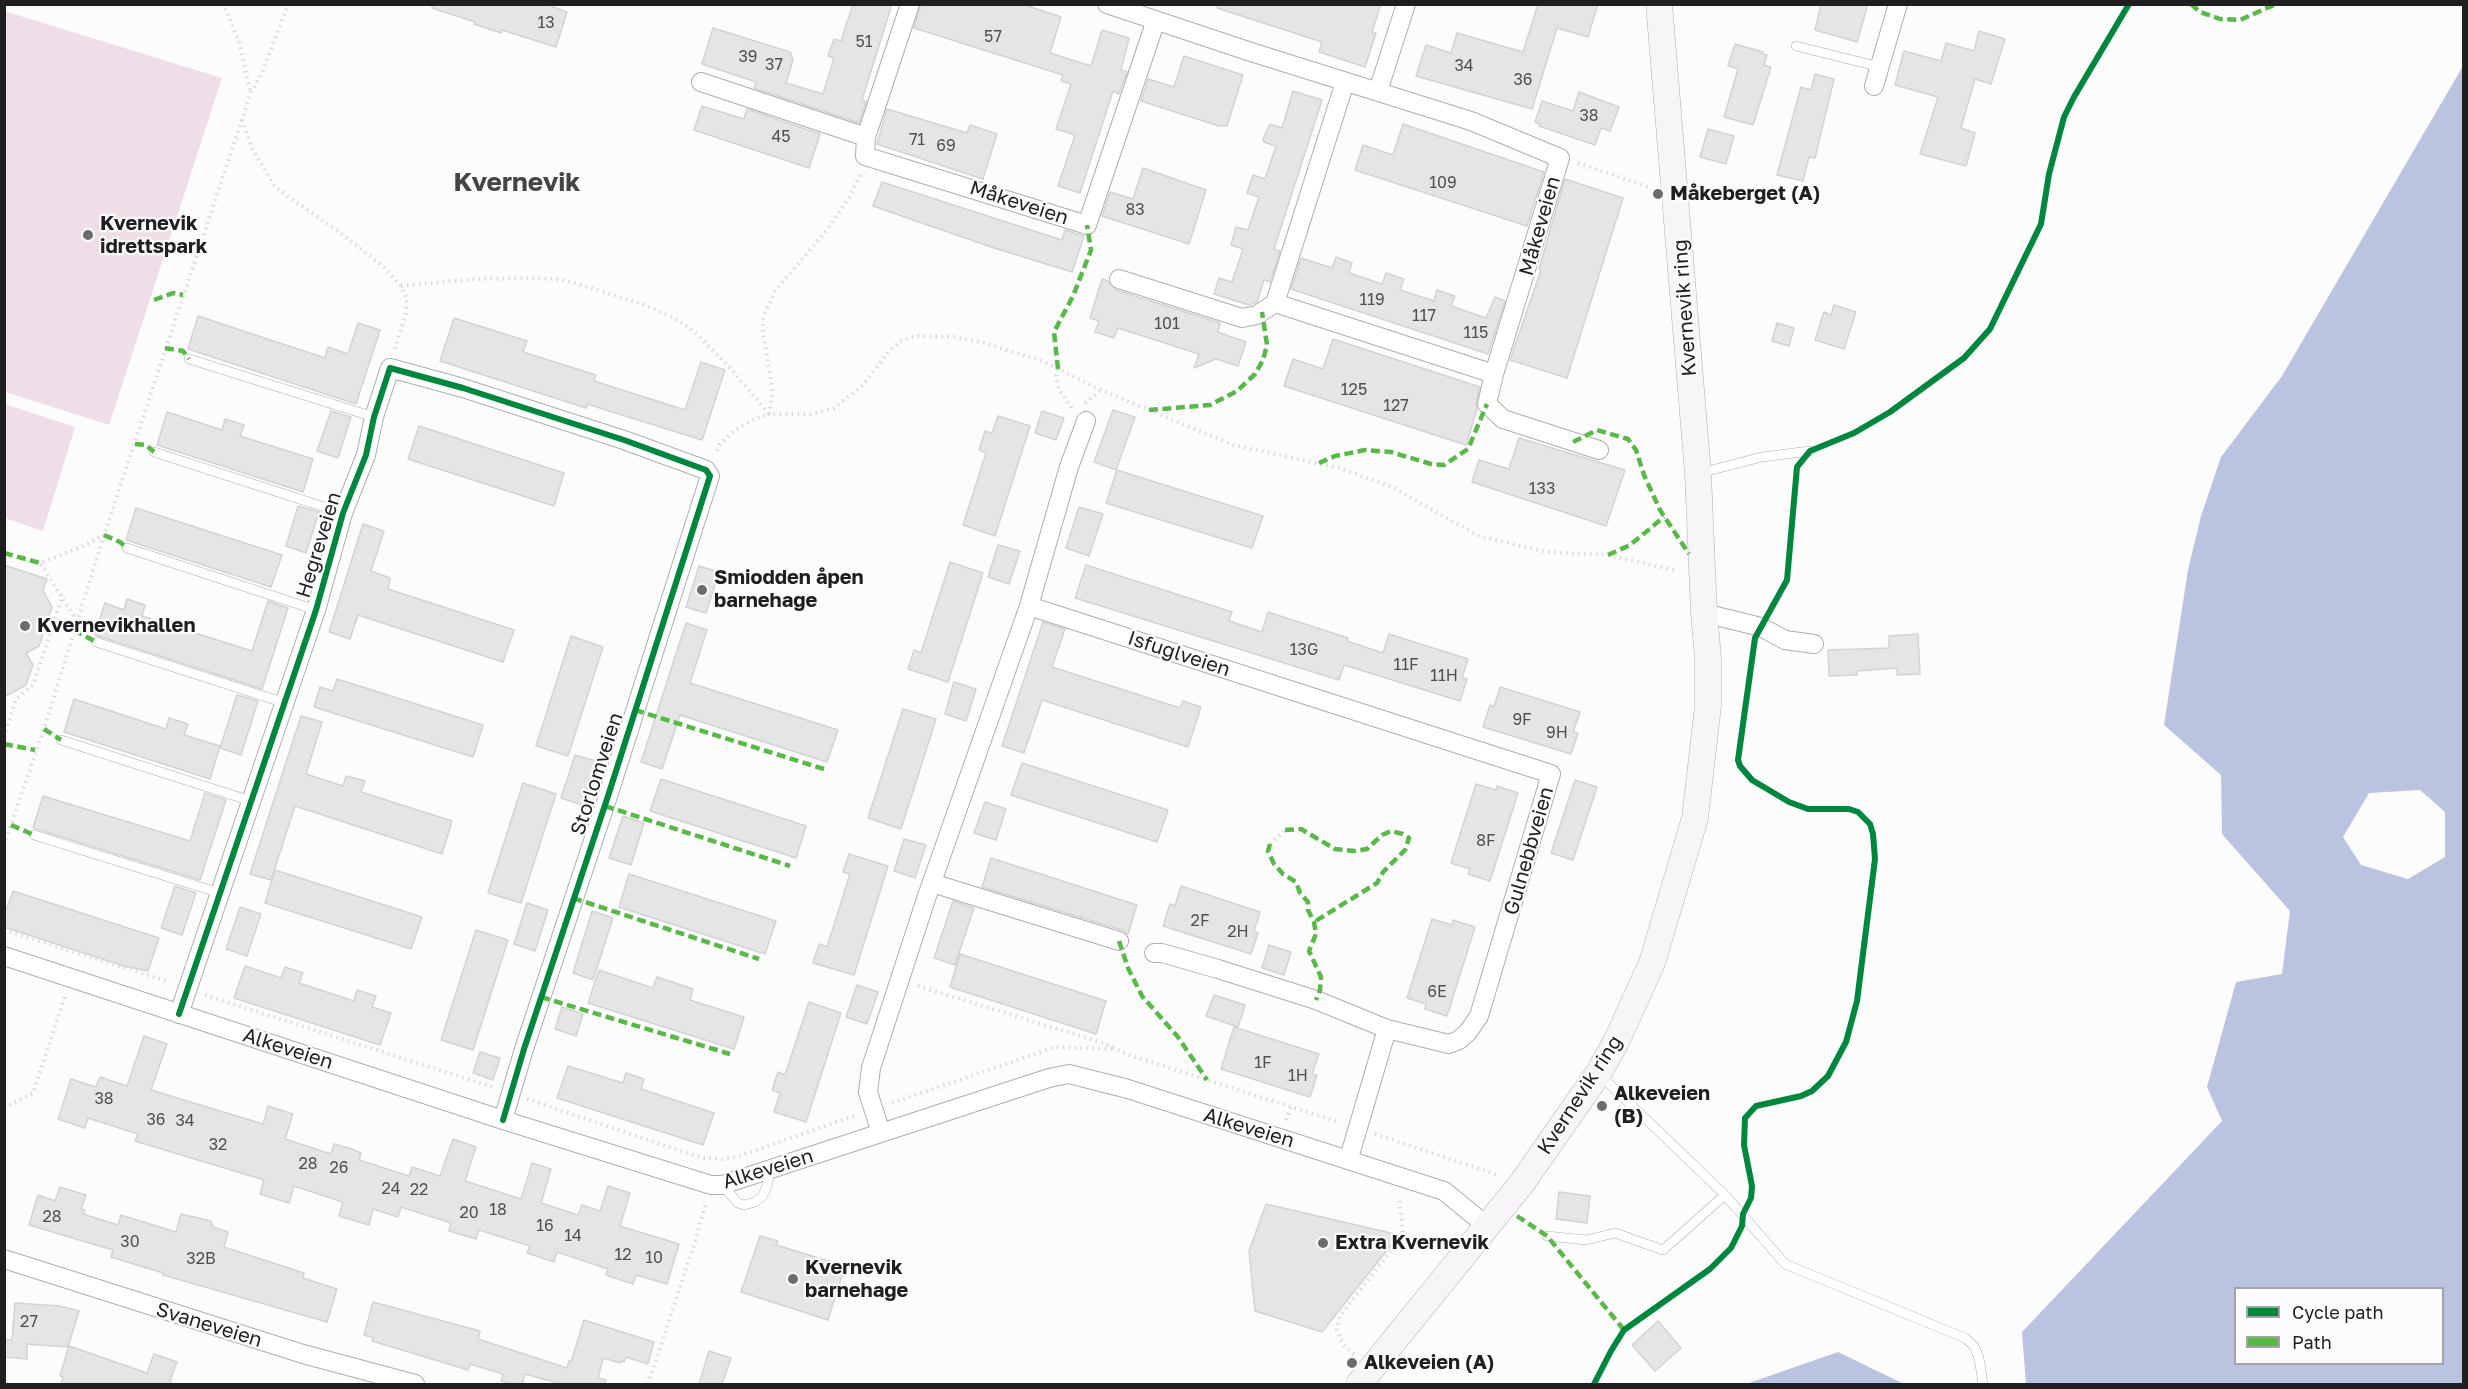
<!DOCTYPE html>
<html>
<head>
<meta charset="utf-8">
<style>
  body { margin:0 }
  #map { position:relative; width:2468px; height:1389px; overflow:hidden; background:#fcfcfd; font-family:"Golos Text",sans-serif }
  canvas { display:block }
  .frame { position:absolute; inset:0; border:6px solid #1f1e20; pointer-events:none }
  .legend { position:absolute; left:2234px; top:1287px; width:210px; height:78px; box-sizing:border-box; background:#fcfbfe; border:2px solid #a4a3a5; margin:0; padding:8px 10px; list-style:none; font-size:18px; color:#1f1e20 }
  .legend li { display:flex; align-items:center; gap:12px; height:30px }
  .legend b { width:30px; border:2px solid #a4a3a5 }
</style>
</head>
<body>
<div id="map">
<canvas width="2468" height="1389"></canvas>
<div class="frame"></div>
<ul class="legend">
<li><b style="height:8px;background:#00873e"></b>Cycle path</li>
<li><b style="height:8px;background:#58b947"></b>Path</li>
</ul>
</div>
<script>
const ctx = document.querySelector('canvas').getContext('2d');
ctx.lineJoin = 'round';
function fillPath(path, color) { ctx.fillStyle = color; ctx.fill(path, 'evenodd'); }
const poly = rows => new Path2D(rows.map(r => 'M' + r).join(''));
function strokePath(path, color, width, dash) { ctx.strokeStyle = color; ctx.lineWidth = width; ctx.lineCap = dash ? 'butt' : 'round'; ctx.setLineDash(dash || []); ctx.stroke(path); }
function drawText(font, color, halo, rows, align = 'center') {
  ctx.font = font + ' "Golos Text",sans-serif'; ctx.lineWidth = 4.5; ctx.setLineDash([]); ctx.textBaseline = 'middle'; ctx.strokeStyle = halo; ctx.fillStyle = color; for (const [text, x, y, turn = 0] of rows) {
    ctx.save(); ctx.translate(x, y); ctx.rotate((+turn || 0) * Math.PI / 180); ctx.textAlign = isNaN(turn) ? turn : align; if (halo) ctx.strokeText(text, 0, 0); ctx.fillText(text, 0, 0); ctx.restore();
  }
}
const green = poly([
  [4,11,222,78,109,425,5,392],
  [5,404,75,427,43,531,5,518]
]);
const water = poly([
  [2463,66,2463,1384,2026,1384,2022,1332,2222,1121,2207,1087,2236,982,2282,974,2290,911,2222,834,2221,775,2164,725,2188,570,2201,516,2221,457,2282,376],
  [2420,790,2445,812,2445,857,2408,879,2361,865,2343,837,2369,793],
  [2236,1288,2442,1288,2442,1364,2236,1364],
  [1838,1352,1904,1384,1746,1384]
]);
const building = poly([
  [433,4,545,4,567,12,556,47,502,30,501,33,474,24,475,22,432,8,433,4],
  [853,4,892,4,862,100,866,102,859,123,754,88,756,82,702,64,713,28,790,52,793,60,786,83,823,94,834,58,828,56,834,39,841,41,853,4],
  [921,4,1022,4,1061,17,1050,53,1091,66,1102,30,1129,38,1121,70,1127,72,1119,94,1113,91,1080,193,1058,186,1075,135,1056,129,1071,84,1061,81,1063,75,914,28,921,4],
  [1217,4,1381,4,1372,32,1376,33,1365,67,1319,52,1322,42,1217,8,1217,4],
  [1538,4,1598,4,1588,37,1557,28,1532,109,1416,76,1426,45,1451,53,1457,33,1523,52,1538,4],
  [1821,4,1868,4,1857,42,1815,30,1821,4],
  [1979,31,2005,39,1991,84,1975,79,1961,128,1975,133,1966,166,1920,154,1938,97,1895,85,1904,51,1941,61,1946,43,1974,51,1979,31],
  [1735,44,1763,52,1762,54,1767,55,1764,65,1771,67,1753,125,1724,117,1738,69,1728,66,1735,44],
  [1184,56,1243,75,1227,126,1219,126,1141,101,1148,79,1174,87,1184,56],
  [1815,74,1834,79,1815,158,1809,157,1803,181,1777,175,1801,87,1811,90,1815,74],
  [1293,91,1322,100,1274,249,1280,251,1270,282,1264,280,1257,302,1249,305,1214,294,1219,278,1232,282,1243,249,1231,245,1236,227,1248,230,1259,197,1247,193,1253,175,1265,179,1276,146,1264,142,1263,139,1270,124,1282,128,1293,91],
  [1579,92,1619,107,1610,131,1601,128,1595,145,1539,126,1540,124,1535,122,1542,101,1573,111,1579,92],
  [702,106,744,119,747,109,820,134,809,168,694,130,702,106],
  [887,109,967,133,970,125,997,134,983,179,877,144,887,109],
  [1403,124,1544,172,1527,226,1355,170,1363,145,1393,155,1403,124],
  [1708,129,1734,136,1726,164,1700,157,1708,129],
  [1143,168,1206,190,1189,244,1102,216,1110,192,1133,199,1143,168],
  [1565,179,1623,198,1567,378,1510,360,1541,270,1539,269,1565,179],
  [882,182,1062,240,1065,230,1084,236,1072,272,991,247,873,206,882,182],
  [1336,257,1352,263,1349,273,1382,284,1386,273,1404,279,1400,290,1434,301,1437,290,1455,296,1451,306,1486,318,1495,297,1505,301,1488,354,1291,289,1301,258,1332,268,1336,257],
  [1102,279,1108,281,1116,290,1220,323,1218,332,1246,342,1238,366,1216,359,1194,368,1199,354,1118,328,1114,338,1095,332,1099,321,1090,318,1102,279],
  [1834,305,1856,312,1844,349,1815,340,1824,312,1831,315,1834,305],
  [198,316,325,358,328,347,348,354,358,323,380,330,356,404,188,349,198,316],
  [454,318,527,341,523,352,596,375,594,381,685,410,701,362,725,370,702,440,587,404,586,408,440,361,454,318],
  [1777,323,1794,328,1789,346,1772,341,1777,323],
  [1333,339,1480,387,1476,402,1477,409,1466,445,1284,386,1293,359,1323,369,1333,339],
  [1113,410,1135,417,1116,470,1094,462,1113,410],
  [331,411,351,417,338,458,317,451,331,411],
  [1042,411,1064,418,1056,440,1035,433,1042,411],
  [167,412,222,430,225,419,244,425,240,436,313,459,303,492,157,445,167,412],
  [998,416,1030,426,995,536,963,525,986,453,979,450,985,431,992,433,998,416],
  [419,426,564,473,554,506,408,459,419,426],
  [1519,438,1625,470,1606,526,1472,482,1479,460,1509,469,1519,438],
  [1117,470,1263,516,1252,548,1106,503,1117,470],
  [298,506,319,512,306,553,286,546,298,506],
  [1079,507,1103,514,1089,556,1066,548,1079,507],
  [136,508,282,555,271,587,126,540,136,508],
  [363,524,384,531,371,571,390,578,388,589,514,630,503,662,358,615,350,639,329,632,363,524],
  [998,545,1020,551,1009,584,988,577,998,545],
  [950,562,983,573,948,682,908,669,914,650,921,653,950,562],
  [4,565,47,579,43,590,52,607,39,646,26,653,33,665,26,685,4,697,4,565],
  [1086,565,1232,612,1229,621,1262,632,1268,612,1348,638,1347,641,1383,653,1389,634,1468,659,1462,678,1467,679,1460,701,1344,665,1339,680,1075,598,1086,565],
  [699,566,719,572,706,613,686,607,699,566],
  [127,599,145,605,142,616,252,651,268,601,288,608,262,689,95,635,105,603,124,610,127,599],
  [1043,622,1065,629,1052,667,1180,708,1183,701,1201,707,1188,747,1042,700,1024,753,1002,746,1043,622],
  [686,623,707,630,690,683,838,730,827,762,680,715,662,769,641,762,686,623],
  [1918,634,1920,674,1897,675,1897,668,1857,671,1857,675,1829,676,1828,650,1889,648,1889,636,1918,634],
  [571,636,603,647,568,756,536,746,571,636],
  [337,679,483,725,473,757,314,707,320,687,333,691,337,679],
  [954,682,976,689,966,721,945,714,954,682],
  [1500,687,1580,712,1573,732,1578,733,1571,754,1483,727,1490,705,1494,707,1500,687],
  [237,695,258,701,241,755,220,748,237,695],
  [74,699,166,729,169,718,188,724,184,735,220,746,210,779,64,732,74,699],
  [903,709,936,719,901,829,868,818,903,709],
  [301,716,322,722,306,774,343,786,346,776,365,781,361,792,452,821,442,854,295,806,271,880,250,874,301,716],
  [575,755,596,761,582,805,561,798,575,755],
  [1022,763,1168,810,1157,842,1011,795,1022,763],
  [661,779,806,826,796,858,650,811,661,779],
  [1575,780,1597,787,1573,860,1551,853,1575,780],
  [523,783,556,794,521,903,488,893,523,783],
  [1476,784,1496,790,1497,786,1518,793,1490,881,1468,874,1470,869,1451,863,1476,784],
  [205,793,226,800,200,880,33,828,43,796,190,841,205,793],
  [985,802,1006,809,996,840,974,833,985,802],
  [623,816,644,823,631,865,609,858,623,816],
  [904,839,926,845,915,878,894,871,904,839],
  [849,854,888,866,854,975,813,963,819,944,827,947,850,874,843,872,849,854],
  [991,858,1137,905,1128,934,1122,930,982,887,991,858],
  [275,870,422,917,411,949,265,903,275,870],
  [629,874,776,921,765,954,619,907,629,874],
  [175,886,196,893,182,935,161,928,175,886],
  [1181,886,1260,912,1254,931,1258,933,1251,954,1163,926,1170,904,1175,906,1181,886],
  [13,891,159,938,148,971,124,966,4,927,4,916,13,891],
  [953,901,974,908,955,965,934,958,953,901],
  [527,903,548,910,535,951,514,944,527,903],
  [240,907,261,914,247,956,226,949,240,907],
  [592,911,613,918,593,980,573,973,592,911],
  [1432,919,1452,925,1453,920,1475,927,1447,1016,1425,1009,1426,1004,1407,998,1432,919],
  [476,930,508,940,473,1050,441,1040,476,930],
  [1269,945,1291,952,1284,975,1262,968,1269,945],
  [960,954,1106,1001,1096,1034,950,987,960,954],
  [245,966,281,978,285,967,303,973,299,983,354,1001,357,990,376,996,372,1007,391,1013,380,1045,234,998,245,966],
  [599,970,653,988,657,977,693,989,690,1000,744,1017,734,1049,588,1003,599,970],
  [857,985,878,992,867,1024,846,1017,857,985],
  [1214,995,1245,1005,1238,1027,1206,1016,1214,995],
  [809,1002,841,1013,806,1122,774,1112,780,1093,772,1090,778,1072,785,1075,809,1002],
  [562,1007,583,1014,576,1036,555,1029,562,1007],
  [1234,1027,1319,1054,1312,1074,1317,1075,1310,1097,1221,1069,1234,1027],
  [144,1036,167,1044,151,1090,263,1124,268,1106,293,1114,285,1139,331,1154,334,1144,349,1148,361,1153,359,1160,409,1176,412,1167,440,1176,453,1139,476,1147,465,1181,521,1199,532,1163,551,1169,541,1203,578,1215,582,1205,600,1211,608,1186,630,1193,620,1226,679,1244,667,1284,636,1275,633,1284,606,1275,608,1269,557,1252,554,1262,527,1253,530,1246,479,1230,476,1239,449,1231,451,1223,401,1207,398,1217,373,1209,369,1225,339,1216,343,1202,294,1186,289,1203,260,1194,264,1180,135,1141,138,1134,88,1118,85,1128,58,1119,71,1079,96,1087,100,1077,127,1086,144,1036],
  [480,1052,500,1058,493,1080,473,1073,480,1052],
  [568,1066,623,1083,626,1073,644,1079,641,1089,714,1113,703,1145,557,1098,568,1066],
  [60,1187,86,1195,81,1209,85,1210,83,1214,118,1225,121,1215,176,1232,181,1214,211,1221,213,1227,228,1232,224,1247,304,1273,303,1278,337,1289,327,1322,163,1275,163,1273,111,1257,113,1250,29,1225,38,1195,55,1201,60,1187],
  [1559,1192,1590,1196,1587,1223,1556,1219,1559,1192],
  [1266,1204,1399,1235,1322,1332,1255,1311,1249,1251,1266,1204],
  [760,1236,778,1241,776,1245,845,1266,828,1320,741,1292,760,1236],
  [373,1302,480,1331,478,1339,567,1368,569,1361,571,1362,584,1320,654,1342,648,1364,626,1357,624,1362,621,1361,620,1363,603,1358,598,1378,606,1380,605,1384,561,1384,525,1374,522,1384,513,1384,501,1381,503,1374,470,1364,468,1370,372,1341,374,1338,364,1335,373,1302],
  [15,1303,60,1306,79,1311,68,1347,27,1344,27,1359,4,1357,4,1340,12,1340,15,1303],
  [1658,1321,1681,1348,1655,1371,1632,1345,1658,1321],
  [69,1346,147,1373,154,1354,177,1362,170,1381,172,1384,61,1384,63,1377,60,1376,69,1346],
  [709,1351,731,1358,722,1384,699,1384,709,1351]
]);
const path = poly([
  [221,4,227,12,239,41,250,91],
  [242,120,253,150,275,187,339,232,384,267,401,286,407,299,406,313,395,349],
  [1578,163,1651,188],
  [860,175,850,196,827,230,775,291,763,317,763,334,773,393,769,414,812,414,834,408,863,385,890,350,901,341,915,336,954,337,984,343,1042,361,1101,390,1233,445,1339,468,1392,487,1479,536,1547,552,1608,555,1678,571],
  [401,286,478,279,542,278,565,280,642,304,672,317,694,331,731,369,769,414,754,419,734,431,720,444,716,453],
  [1058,369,1056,376,1059,390,1072,408],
  [1085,403,1100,391],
  [1823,447,1854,433,1890,412,1964,358,1990,329,2041,224,2049,174,2064,117,2074,97,2129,4],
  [1770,611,1787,580,1797,467],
  [77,621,40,563,79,548,104,535],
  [4,737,16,699,33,685,63,595],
  [1270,844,1285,830],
  [4,845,44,729,104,535,251,92,261,75,288,4],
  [4,930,170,982],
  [918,986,1103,1043,1129,1055,1339,1122],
  [205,995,492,1087],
  [527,1099,684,1152,704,1158,722,1159,736,1157,857,1115],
  [892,1103,1055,1047,1113,1049],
  [4,1108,33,1093,65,996],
  [1286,1120,1291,1107],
  [1375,1134,1498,1175],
  [1750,1200,1752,1186,1744,1145,1745,1118,1756,1106,1801,1096,1812,1091,1828,1076,1846,1042,1857,1001,1875,859,1873,834,1870,824,1858,812,1839,808,1808,809,1797,806,1752,780,1740,766,1738,751,1754,645],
  [1354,1354,1343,1345,1337,1330,1340,1316,1403,1235,1399,1197],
  [648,1384,695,1242,706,1203],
  [1594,1384,1611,1351,1624,1330,1722,1259,1739,1232]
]);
const lane = poly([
  [1796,46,1880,67],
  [189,359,374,417],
  [154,452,343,513],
  [1700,473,1762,457,1810,451],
  [127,548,316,610],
  [96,642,285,703],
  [61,740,251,801],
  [34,835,220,893],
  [1600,1075,1725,1195,1785,1264,1965,1338,1974,1346,1979,1358,1983,1384],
  [722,1185,738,1203,744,1205,755,1202,762,1197,768,1184,769,1170],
  [1547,1236,1586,1240,1615,1233,1663,1250,1725,1195]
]);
const street = poly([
  [910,4,866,137,865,156,1087,225,1156,20],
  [1107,4,1251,52,1471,121,1560,158,1494,374,1275,303,1345,82],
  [701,82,866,137],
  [1874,86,1898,4],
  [1378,91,1406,4],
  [1119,279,1242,318,1257,315,1275,303],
  [1494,374,1487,404,1503,419,1599,450],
  [1029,606,1551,774,1479,1016,1468,1032,1459,1040,1449,1044,1387,1029,1316,1000,1218,969,1162,953,1154,953],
  [1704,613,1761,627,1785,640,1814,644],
  [932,883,1119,941],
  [4,956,503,1120,711,1185,722,1185,1049,1078,1069,1074,1128,1089,1444,1191,1488,1227],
  [179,1014,316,610,343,513,366,455,374,417,390,368,463,388,624,440,706,470,710,476,608,796,524,1049,503,1120],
  [881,1133,868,1092,871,1068,926,899,1029,606,1069,467,1086,421],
  [1349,1158,1387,1029],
  [4,1259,303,1354,415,1384]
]);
const secondary = poly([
  [1359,1384,1522,1183,1598,1074,1616,1042,1652,963,1695,818,1708,706,1708,658,1704,613,1698,474,1659,4]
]);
const quiet = poly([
  [2191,4,2200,12,2220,19,2240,20,2276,4],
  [154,300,173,293,183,295],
  [165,348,183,351,189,359],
  [1058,369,1054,332,1073,296,1091,250,1087,225],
  [1149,410,1210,405,1237,391,1255,374,1263,360,1267,345,1262,312],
  [1573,442,1597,430,1628,439,1636,450,1644,475,1660,510,1689,554],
  [135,444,146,445,154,452],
  [1319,463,1335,456,1365,450,1391,452,1431,464,1444,465,1468,449,1487,404],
  [104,535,120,542,127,548],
  [4,553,40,563],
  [1608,555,1630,545,1664,517],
  [74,630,96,642],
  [635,710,824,769],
  [44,729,61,740],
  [4,744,35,750],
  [605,806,790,866],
  [11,825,34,835],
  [1285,830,1301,829,1335,849,1354,851,1367,849,1382,835,1391,831,1403,834,1409,838,1405,850,1383,872,1377,883,1314,922],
  [1270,844,1268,851,1274,864,1283,874,1296,882,1300,893,1308,902,1308,910,1314,922,1316,934,1309,951,1321,977,1320,990,1316,1000],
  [573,898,759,959],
  [1119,941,1128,968,1142,996,1178,1037,1207,1080],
  [541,997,730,1054],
  [1517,1216,1547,1236,1624,1330]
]);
const cycleway = poly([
  [179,1014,316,610,343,513,366,455,374,417,390,368,463,388,624,440,706,470,710,476,608,796,524,1049,503,1120],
  [1594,1384,1611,1351,1624,1330,1710,1269,1731,1248,1742,1226,1743,1214,1751,1198,1752,1186,1744,1145,1745,1118,1756,1106,1801,1096,1812,1091,1828,1076,1846,1042,1857,1001,1875,859,1873,834,1870,824,1858,812,1849,809,1808,809,1789,802,1752,780,1740,766,1738,760,1755,638,1787,580,1797,467,1810,451,1854,433,1890,412,1964,358,1990,329,2041,224,2049,174,2064,117,2074,97,2129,4]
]);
const markers = [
  [1658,194,6,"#6c6c6d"],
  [88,235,6,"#6c6c6d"],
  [702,590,6,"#6c6c6d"],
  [25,626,6,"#6c6c6d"],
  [1602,1106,6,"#6c6c6d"],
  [1323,1243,6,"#6c6c6d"],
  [793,1279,6,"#6c6c6d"],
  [1352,1363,6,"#6c6c6d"]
];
const numberNames = [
  ["13",546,23],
  ["57",993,37],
  ["51",864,42],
  ["39",748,57],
  ["37",774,65],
  ["34",1464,66],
  ["36",1523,80],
  ["38",1589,116],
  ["45",781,137],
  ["71",917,140],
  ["69",946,146],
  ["109",1443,183],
  ["83",1135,210],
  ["119",1372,300],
  ["117",1424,316],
  ["101",1167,324],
  ["115",1476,333],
  ["125",1354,390],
  ["127",1396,406],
  ["133",1542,489],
  ["13G",1304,650],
  ["11F",1406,665],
  ["11H",1444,676],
  ["9F",1522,720],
  ["9H",1557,733],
  ["8F",1486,841],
  ["2F",1200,921],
  ["2H",1238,932],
  ["6E",1437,992],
  ["1F",1263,1063],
  ["1H",1298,1076],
  ["38",104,1099],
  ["36",156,1120],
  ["34",185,1121],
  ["32",218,1145],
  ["28",308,1164],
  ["26",339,1168],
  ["24",391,1189],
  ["22",419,1190],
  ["18",498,1210],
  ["20",469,1213],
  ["28",52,1217],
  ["16",545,1226],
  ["14",573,1236],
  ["30",130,1242],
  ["12",623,1255],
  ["10",654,1258],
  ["32B",201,1259],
  ["27",29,1322]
];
const poiNames = [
  ["Måkeberget (A)",1670,194],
  ["Kvernevik",100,224],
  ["idrettspark",100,247],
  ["Smiodden åpen",714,578],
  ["barnehage",714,601],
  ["Kvernevikhallen",37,626],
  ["Alkeveien",1614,1094],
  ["(B)",1614,1117],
  ["Extra Kvernevik",1335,1243],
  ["Kvernevik",805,1268],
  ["barnehage",805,1291],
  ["Alkeveien (A)",1364,1363]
];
const streetNames = [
  ["Måkeveien",1019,203,18],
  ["Måkeveien",1540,226,-74],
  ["Kvernevik ring",1685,308,-94],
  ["Hegreveien",319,545,-73],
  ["Isfuglveien",1179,654,18],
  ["Storlomveien",597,774,-72],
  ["Gulnebbveien",1529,851,-74],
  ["Alkeveien",288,1049,18],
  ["Kvernevik ring",1580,1095,-57],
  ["Alkeveien",1249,1128,17],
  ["Alkeveien",768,1169,-17],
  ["Svaneveien",209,1325,17]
];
const districtNames = [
  ["Kvernevik",517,183]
];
fillPath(green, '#efdee7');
fillPath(water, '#bac4e0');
fillPath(building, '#e5e5e6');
strokePath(building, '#d3d3d5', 1.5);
strokePath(lane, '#aeaeaf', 10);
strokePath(street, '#aeaeaf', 20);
strokePath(secondary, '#aeaeaf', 27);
strokePath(path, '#dadadb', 4, [1.5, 4.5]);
strokePath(lane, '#fff', 9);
strokePath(street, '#fff', 18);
strokePath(secondary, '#f8f5f8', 26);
strokePath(quiet, '#58b947', 4.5, [9, 4.5]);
strokePath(cycleway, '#00873e', 6);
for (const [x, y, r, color] of markers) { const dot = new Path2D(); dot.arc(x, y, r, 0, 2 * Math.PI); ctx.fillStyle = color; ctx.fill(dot); strokePath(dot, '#fcfbfe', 2); }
drawText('16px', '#505052', null, numberNames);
drawText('bold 20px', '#1f1e20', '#fcfbfe', poiNames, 'left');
drawText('20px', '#1f1e20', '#fcfbfe', streetNames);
drawText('bold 26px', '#454446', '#fcfbfe', districtNames);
</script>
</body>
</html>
